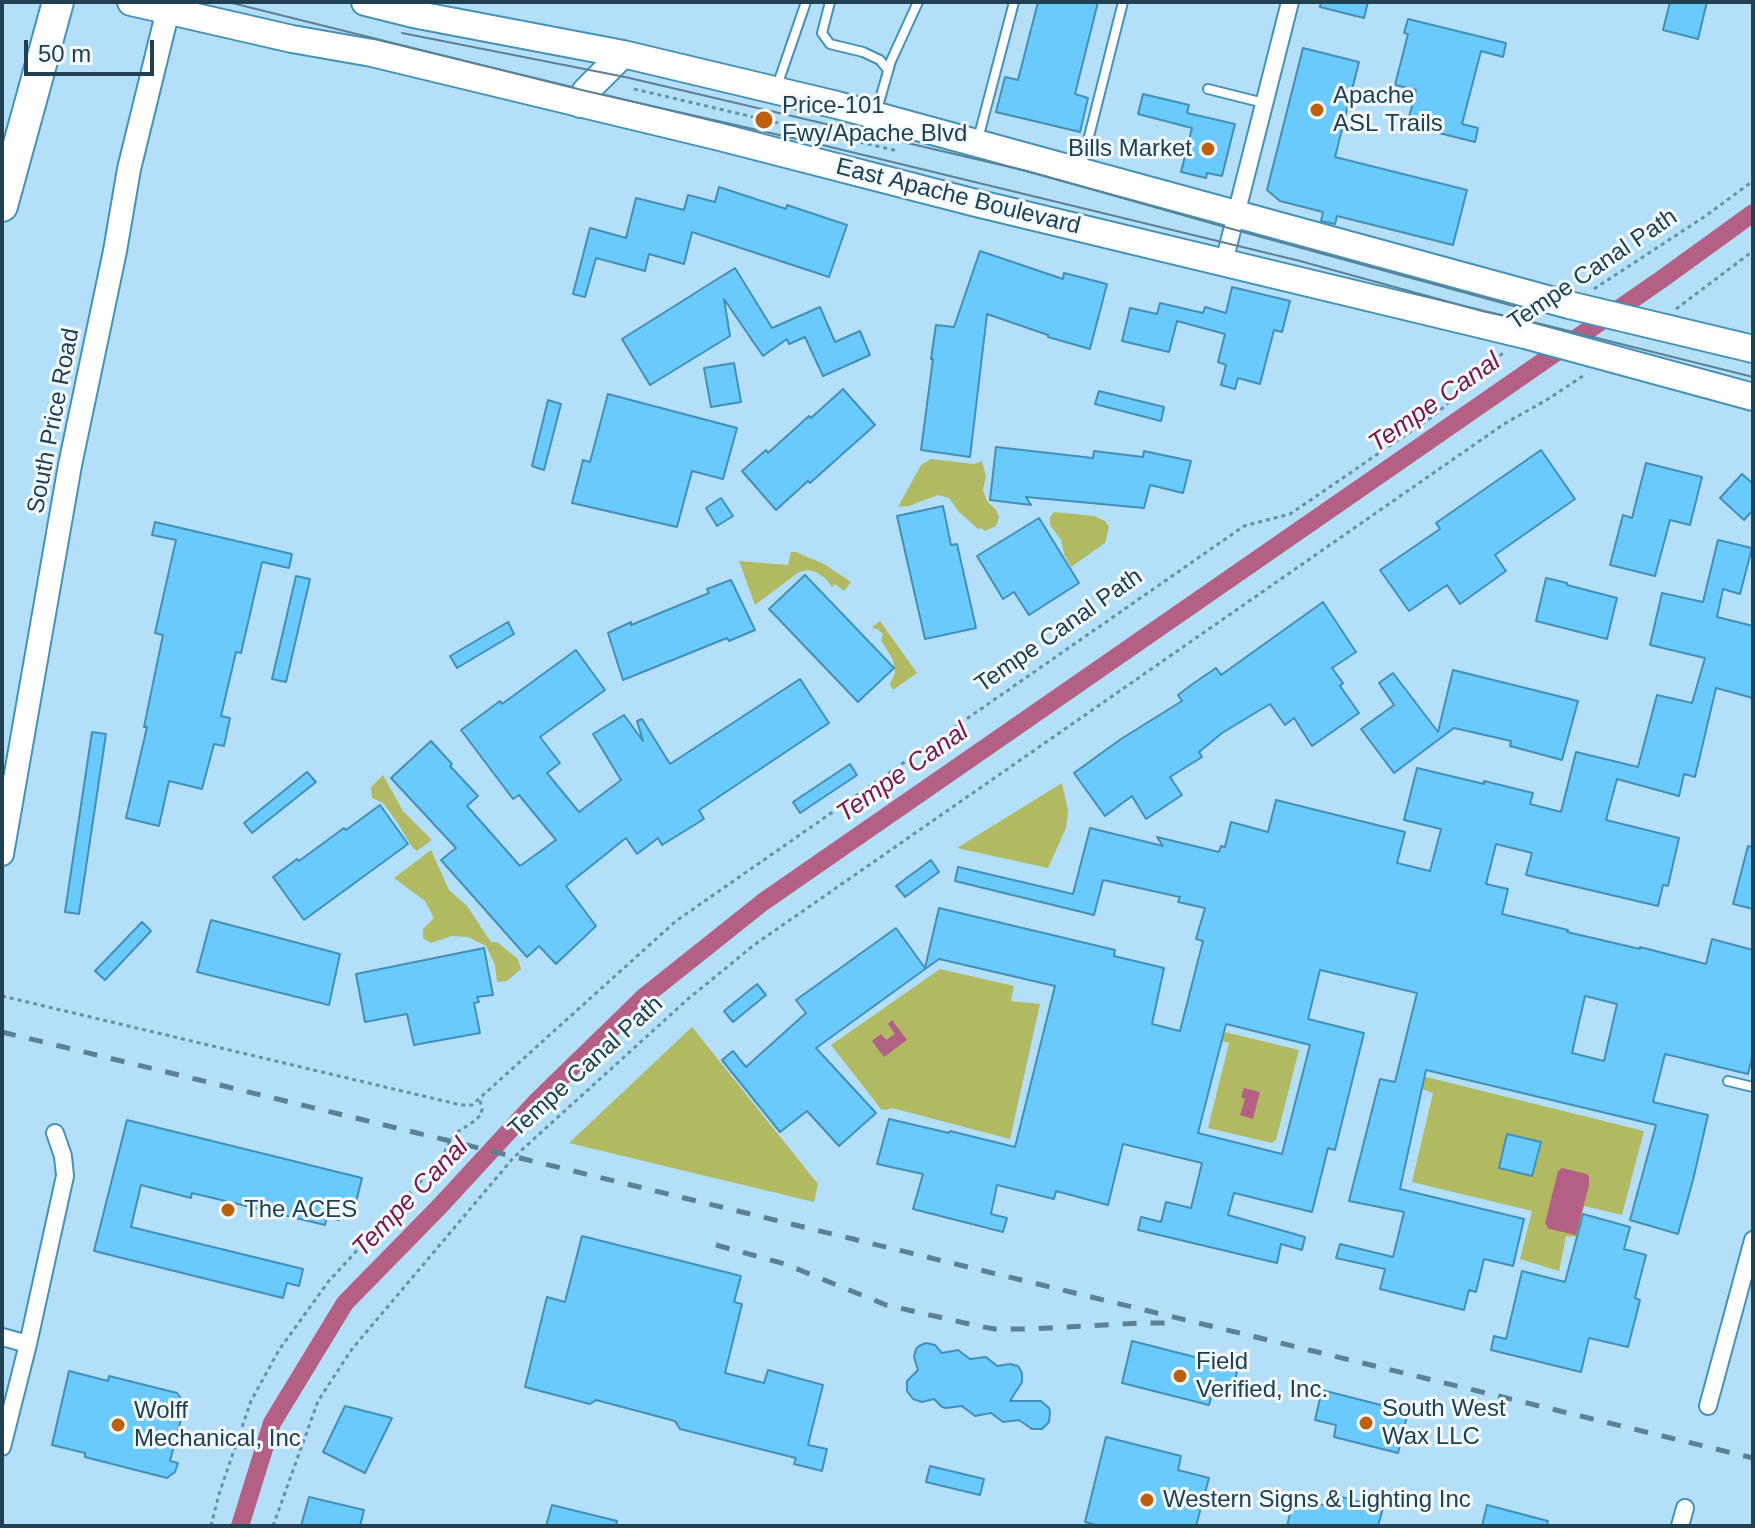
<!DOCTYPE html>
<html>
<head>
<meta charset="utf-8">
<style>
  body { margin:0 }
  #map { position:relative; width:1755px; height:1528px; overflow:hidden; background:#b3dff8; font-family:Helvetica,sans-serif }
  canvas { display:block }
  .frame { position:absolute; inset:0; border:4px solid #214152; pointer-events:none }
  .scale { position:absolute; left:24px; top:40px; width:130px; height:36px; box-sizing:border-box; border:4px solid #214152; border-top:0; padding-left:10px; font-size:24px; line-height:28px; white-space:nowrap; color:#214152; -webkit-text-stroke:6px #f3fafe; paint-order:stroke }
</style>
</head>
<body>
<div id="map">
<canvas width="1755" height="1528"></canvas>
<div class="frame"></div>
<div class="scale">50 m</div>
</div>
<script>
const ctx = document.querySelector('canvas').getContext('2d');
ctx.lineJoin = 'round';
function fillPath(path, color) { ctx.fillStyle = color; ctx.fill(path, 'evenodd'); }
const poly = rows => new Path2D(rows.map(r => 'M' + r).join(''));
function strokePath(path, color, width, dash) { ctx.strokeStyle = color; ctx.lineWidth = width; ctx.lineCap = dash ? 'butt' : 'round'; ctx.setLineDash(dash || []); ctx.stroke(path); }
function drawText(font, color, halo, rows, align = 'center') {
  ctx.font = font + ' Helvetica,sans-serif'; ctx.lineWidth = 6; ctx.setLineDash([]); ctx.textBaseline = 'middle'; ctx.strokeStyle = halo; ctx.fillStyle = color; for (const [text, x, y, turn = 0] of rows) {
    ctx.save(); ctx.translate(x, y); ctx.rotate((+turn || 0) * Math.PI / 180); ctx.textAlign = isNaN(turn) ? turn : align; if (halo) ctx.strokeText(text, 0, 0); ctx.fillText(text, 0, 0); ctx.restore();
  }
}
const green = poly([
  [931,459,974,464,982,461,986,476,983,490,987,501,996,510,999,517,996,526,985,531,981,528,978,529,959,512,949,498,938,495,909,506,898,507,921,465],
  [1054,512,1094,516,1105,521,1109,527,1105,543,1071,567,1064,554,1061,540,1050,525,1050,517],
  [791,552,796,552,824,564,851,582,844,591,835,584,832,587,825,578,816,572,808,570,799,572,755,605,739,561,788,565],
  [880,621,917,673,893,690,890,684,895,673,893,660,881,640,883,634,877,629,873,629,873,626],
  [383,775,403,811,432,840,417,851,412,847,397,822,383,803,372,798,371,787],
  [1062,783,1068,810,1066,828,1048,868,957,848],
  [431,850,449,890,467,906,491,942,497,942,518,959,521,969,507,981,497,982,495,965,486,946,468,937,452,936,431,943,423,938,423,929,434,918,425,901,394,878],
  [940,969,1014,986,1011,1001,1040,1004,1010,1139,892,1108,885,1110,881,1109,831,1045],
  [1196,1025,1299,1050,1276,1140,1272,1143,1208,1128,1229,1043,1205,1037],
  [692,1027,818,1184,814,1202,569,1143],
  [1402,1071,1644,1131,1622,1215,1584,1206,1577,1237,1566,1236,1559,1271,1520,1259,1532,1211,1412,1182,1433,1093,1422,1089]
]);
const water = poly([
  [892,1020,907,1040,884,1057,872,1041,881,1034,886,1040,895,1034,888,1024],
  [1244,1088,1260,1092,1253,1119,1240,1115,1245,1099,1241,1097],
  [1562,1168,1587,1174,1589,1177,1589,1185,1576,1235,1549,1229,1545,1223,1558,1171]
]);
const canal = poly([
  [240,1526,272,1423,345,1303,440,1206,535,1103,645,996,763,902,1662,279,1753,213]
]);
const building = poly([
  [1038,2,1098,2,1075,94,1088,98,1080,132,996,112,1005,77,1018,80,1038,2],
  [1321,2,1368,2,1364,18,1320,7,1321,2],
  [1670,2,1707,2,1698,39,1663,30,1670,2],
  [1408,19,1506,43,1503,57,1481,51,1462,124,1478,128,1475,142,1407,125,1416,90,1395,85,1408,34,1404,33,1408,19],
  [1303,48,1359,62,1335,157,1467,190,1453,245,1337,216,1335,224,1321,221,1323,212,1280,201,1267,190,1303,48],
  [1143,94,1189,105,1187,113,1235,124,1222,176,1207,173,1206,178,1181,172,1192,128,1138,114,1143,94],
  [719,187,786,209,787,205,847,225,829,277,692,232,684,264,649,254,645,271,596,258,585,297,573,294,590,228,626,238,636,198,684,210,688,195,715,202,719,187],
  [980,251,1063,279,1064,273,1107,284,1090,349,1048,337,1048,335,987,314,970,457,921,450,933,359,931,359,936,325,954,327,980,251],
  [735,268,772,328,820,307,835,342,860,331,870,355,823,376,805,337,789,344,787,339,763,356,724,299,730,336,650,385,622,339,735,268],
  [1232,287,1290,301,1282,332,1274,330,1260,384,1238,378,1235,389,1221,385,1226,365,1218,362,1225,334,1177,321,1169,352,1122,341,1130,308,1157,314,1160,303,1203,313,1205,307,1226,313,1232,287],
  [734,363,741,402,711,407,704,368,734,363],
  [843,389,875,425,810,483,808,481,776,510,742,471,766,450,768,453,809,416,811,418,843,389],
  [1099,391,1164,407,1161,421,1095,404,1099,391],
  [608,394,737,428,723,479,692,471,677,527,572,503,583,460,590,462,608,394],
  [548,400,561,404,544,470,532,466,548,400],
  [996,447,1093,458,1094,451,1143,457,1144,451,1191,461,1183,493,1150,485,1144,508,1026,497,1031,505,990,500,996,447],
  [1541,450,1575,499,1495,555,1506,571,1460,604,1447,585,1409,611,1380,570,1440,529,1436,523,1541,450],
  [1646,463,1702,477,1690,525,1670,520,1655,576,1610,565,1623,515,1632,518,1646,463],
  [1742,474,1753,484,1753,510,1744,520,1720,498,1742,474],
  [721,498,733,516,717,526,706,508,721,498],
  [943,506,951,545,957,544,976,628,925,639,897,516,943,506],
  [1039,518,1079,583,1029,615,1014,592,1003,599,977,556,1039,518],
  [155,522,292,554,289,568,262,562,241,653,236,652,221,716,230,718,224,746,214,744,202,789,169,781,159,826,126,818,147,727,144,727,163,635,155,633,176,540,152,535,155,522],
  [1718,540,1752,548,1740,594,1723,589,1717,617,1753,626,1753,698,1716,688,1695,777,1684,774,1679,796,1617,779,1606,820,1679,838,1668,886,1663,885,1658,906,1526,875,1532,853,1496,844,1486,884,1508,889,1502,914,1568,930,1567,932,1640,949,1640,947,1706,964,1712,939,1753,950,1753,1054,1748,1074,1665,1054,1653,1102,1708,1115,1693,1180,1678,1234,1630,1220,1656,1125,1426,1070,1400,1189,1524,1219,1513,1266,1484,1259,1476,1292,1469,1290,1464,1310,1380,1289,1385,1269,1336,1258,1340,1244,1393,1257,1404,1212,1349,1201,1380,1079,1395,1082,1417,993,1320,970,1308,1019,1364,1033,1335,1150,1328,1148,1312,1212,1234,1193,1228,1215,1305,1237,1302,1250,1281,1244,1277,1263,1138,1230,1141,1217,1161,1222,1166,1202,1191,1208,1202,1163,1123,1144,1108,1205,1056,1191,1054,1199,997,1185,991,1214,1007,1218,1003,1232,913,1209,923,1174,877,1164,889,1119,949,1133,950,1131,1015,1147,1055,986,939,959,816,1048,876,1113,839,1146,807,1111,780,1132,722,1060,733,1051,746,1067,806,1013,796,1000,896,928,925,968,939,908,1115,950,1114,956,1164,968,1152,1024,1180,1031,1203,941,1196,939,1205,908,1178,902,1180,897,1103,880,1094,915,955,881,958,867,1073,894,1090,828,1163,846,1157,837,1219,852,1221,846,1225,847,1231,822,1268,832,1276,800,1405,832,1397,863,1430,871,1441,829,1404,820,1417,768,1484,784,1484,781,1533,793,1530,804,1561,812,1576,752,1638,767,1657,695,1692,703,1705,658,1650,645,1662,593,1703,602,1718,540],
  [1585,996,1617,1004,1604,1061,1572,1053,1585,996],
  [1226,1024,1310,1045,1282,1154,1198,1133,1226,1024],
  [805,575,894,668,858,702,769,609,805,575],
  [296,576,310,579,286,682,272,679,296,576],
  [1546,578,1567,583,1567,585,1617,598,1607,639,1536,621,1546,578],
  [731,580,755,630,729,641,727,638,623,680,608,633,631,622,631,625,709,593,707,589,731,580],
  [1323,602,1356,652,1332,668,1343,683,1340,686,1359,713,1312,746,1294,718,1285,725,1270,704,1222,733,1199,752,1202,757,1170,777,1182,795,1146,819,1132,796,1105,816,1074,773,1121,739,1182,701,1178,695,1194,683,1216,668,1221,675,1323,602],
  [508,622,514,634,457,668,450,656,508,622],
  [576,650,605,690,540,737,560,763,547,773,579,812,621,780,593,734,624,715,643,741,637,721,642,719,670,764,800,679,829,723,699,810,704,819,662,845,658,838,637,854,626,838,566,886,596,926,556,964,539,946,527,957,441,860,456,848,391,778,431,741,452,764,450,766,478,796,467,806,520,866,556,840,519,795,513,799,461,730,500,701,502,704,576,650],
  [1453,670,1578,701,1562,760,1510,746,1511,741,1454,728,1394,773,1361,729,1394,705,1379,683,1393,673,1438,732,1453,670],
  [92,732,106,734,79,914,65,912,92,732],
  [850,764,857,775,800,813,793,802,850,764],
  [307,772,316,782,252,833,244,823,307,772],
  [380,805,408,844,304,920,273,877,297,859,299,861,344,828,346,830,380,805],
  [1748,846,1753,847,1753,909,1733,904,1748,846],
  [931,860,939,872,905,897,896,886,931,860],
  [211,920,340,954,329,1005,197,972,211,920],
  [142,922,151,931,105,980,95,971,142,922],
  [484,948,493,995,477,997,479,1002,474,1003,480,1033,414,1045,407,1014,365,1022,356,974,484,948],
  [757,984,766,995,733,1022,724,1011,757,984],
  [127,1120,362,1178,354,1210,342,1207,339,1220,327,1217,325,1225,192,1193,191,1198,141,1185,131,1227,303,1269,299,1286,287,1283,283,1298,94,1251,127,1120],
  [1507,1134,1541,1142,1532,1176,1499,1168,1507,1134],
  [1583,1214,1630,1227,1624,1249,1646,1255,1635,1298,1640,1300,1628,1347,1589,1338,1581,1372,1491,1350,1494,1336,1506,1339,1522,1271,1565,1282,1583,1214],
  [582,1236,741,1276,734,1302,742,1304,725,1373,764,1383,768,1370,823,1385,808,1445,827,1449,822,1471,794,1464,796,1458,680,1429,675,1421,596,1400,590,1404,525,1387,547,1297,565,1302,582,1236],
  [1132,1341,1238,1368,1231,1397,1212,1393,1209,1405,1122,1383,1132,1341],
  [926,1343,935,1345,942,1353,958,1350,970,1359,986,1357,997,1366,1010,1364,1018,1366,1022,1373,1022,1382,1010,1401,1041,1401,1049,1408,1050,1412,1049,1422,1042,1429,1032,1429,1019,1420,1003,1422,991,1413,975,1416,962,1406,946,1408,942,1407,934,1399,922,1402,913,1399,907,1391,907,1381,918,1370,914,1357,916,1349,919,1346,926,1343],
  [69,1371,108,1381,109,1376,177,1393,185,1404,170,1461,178,1463,175,1472,167,1478,85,1457,85,1453,52,1445,69,1371],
  [1322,1390,1408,1412,1398,1453,1334,1437,1336,1425,1315,1420,1322,1390],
  [345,1406,392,1418,365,1473,323,1452,345,1406],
  [1106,1437,1181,1456,1178,1470,1209,1478,1196,1526,1100,1526,1085,1522,1106,1437],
  [930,1466,984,1479,980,1495,926,1482,930,1466],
  [1330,1494,1383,1508,1378,1526,1287,1526,1294,1498,1327,1506,1330,1494],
  [309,1497,364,1510,360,1526,301,1526,309,1497],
  [552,1505,617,1521,616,1526,546,1526,552,1505],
  [1487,1505,1548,1521,1547,1526,1482,1526,1487,1505]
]);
const path = poly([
  [634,89,898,151],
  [1594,289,1704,217,1753,181],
  [1676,309,1753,251],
  [2,996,461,1105,472,1105,676,921,1244,526,1290,514,1435,415,1503,353],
  [211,1526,219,1494,251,1401,279,1350,328,1282,442,1158,450,1141,456,1133,473,1122,481,1115,482,1109,480,1100],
  [273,1526,318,1401,352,1349,514,1157,688,999,754,945,1504,424,1548,399,1586,374]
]);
const lane = poly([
  [830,2,822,33,830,44,863,52,880,60,888,70],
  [777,86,806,2],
  [1208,89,1264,103],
  [876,113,891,61,918,2],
  [978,139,1014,2],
  [1081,168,1123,2],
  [1728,1081,1753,1087]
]);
const street = poly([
  [1224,262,1290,2],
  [2,1337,28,1344],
  [1708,1406,1753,1240],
  [2,1447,28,1344,65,1176,63,1156,55,1133],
  [1680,1526,1685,1508]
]);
const secondary = poly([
  [2,854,70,465,115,251,129,169,170,2]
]);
const primary = poly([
  [131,2,292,39,372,53,720,137,976,203,1525,335,1753,397],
  [365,2,413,14,623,54,837,105,1569,305,1753,349],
  [580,104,586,91,623,54]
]);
const highway = poly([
  [2,206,58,2]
]);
const tram = poly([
  [228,2,586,91,810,142,1300,261,1482,311,1541,324,1753,377],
  [402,33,625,77,1027,171,1232,229,1532,311]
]);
const rail = poly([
  [2,1032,1753,1458],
  [716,1245,785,1264,886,1305,978,1326,995,1329,1029,1329,1140,1323,1167,1323]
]);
const markers = [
  [1317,110,8,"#bc600d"],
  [764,120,10,"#bc600d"],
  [1208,149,8,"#bc600d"],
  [228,1210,8,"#bc600d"],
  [1180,1376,8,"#bc600d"],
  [1366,1423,8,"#bc600d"],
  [118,1425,8,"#bc600d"],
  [1147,1500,8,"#bc600d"]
];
const poiNames = [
  ["Apache",1333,96],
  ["ASL Trails",1333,124],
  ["Price-101",782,106],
  ["Fwy/Apache Blvd",782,134],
  ["Bills Market",1192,149,"right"],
  ["The ACES",244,1210],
  ["Field",1196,1362],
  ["Verified, Inc.",1196,1390],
  ["South West",1382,1409],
  ["Wax LLC",1382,1437],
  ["Wolff",134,1411],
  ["Mechanical, Inc",134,1439],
  ["Western Signs & Lighting Inc",1163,1500]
];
const streetNames = [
  ["East Apache Boulevard",958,197,14],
  ["Tempe Canal Path",1593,270,-34],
  ["South Price Road",54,421,-79],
  ["Tempe Canal Path",1059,631,-35],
  ["Tempe Canal Path",586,1067,-42]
];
const waterNames = [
  ["Tempe Canal",1435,403,-35],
  ["Tempe Canal",903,773,-35],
  ["Tempe Canal",411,1198,-46]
];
fillPath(green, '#b1b962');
fillPath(water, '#b36084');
strokePath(canal, '#b36084', 18);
fillPath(building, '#6acafc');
strokePath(building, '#438fb6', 2);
strokePath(lane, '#4592b8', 12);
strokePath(street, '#4592b8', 20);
strokePath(secondary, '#4592b8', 26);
strokePath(primary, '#4592b8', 30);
strokePath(highway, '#4592b8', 34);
strokePath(path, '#6a90a5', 3, [4, 4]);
strokePath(lane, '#fff', 8);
strokePath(street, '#fff', 16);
strokePath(secondary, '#fff', 22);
strokePath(primary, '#fff', 26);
strokePath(highway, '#fff', 30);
strokePath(tram, '#5c8195', 2);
strokePath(rail, '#5c8195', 5, [14, 14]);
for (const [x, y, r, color] of markers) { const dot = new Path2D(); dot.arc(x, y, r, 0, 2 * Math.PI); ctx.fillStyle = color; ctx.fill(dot); strokePath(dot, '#f3fafe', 3); }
drawText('24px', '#214152', '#f3fafe', poiNames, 'left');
drawText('24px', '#214152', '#f3fafe', streetNames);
drawText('italic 26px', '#7d164d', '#f3fafe', waterNames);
</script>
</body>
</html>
